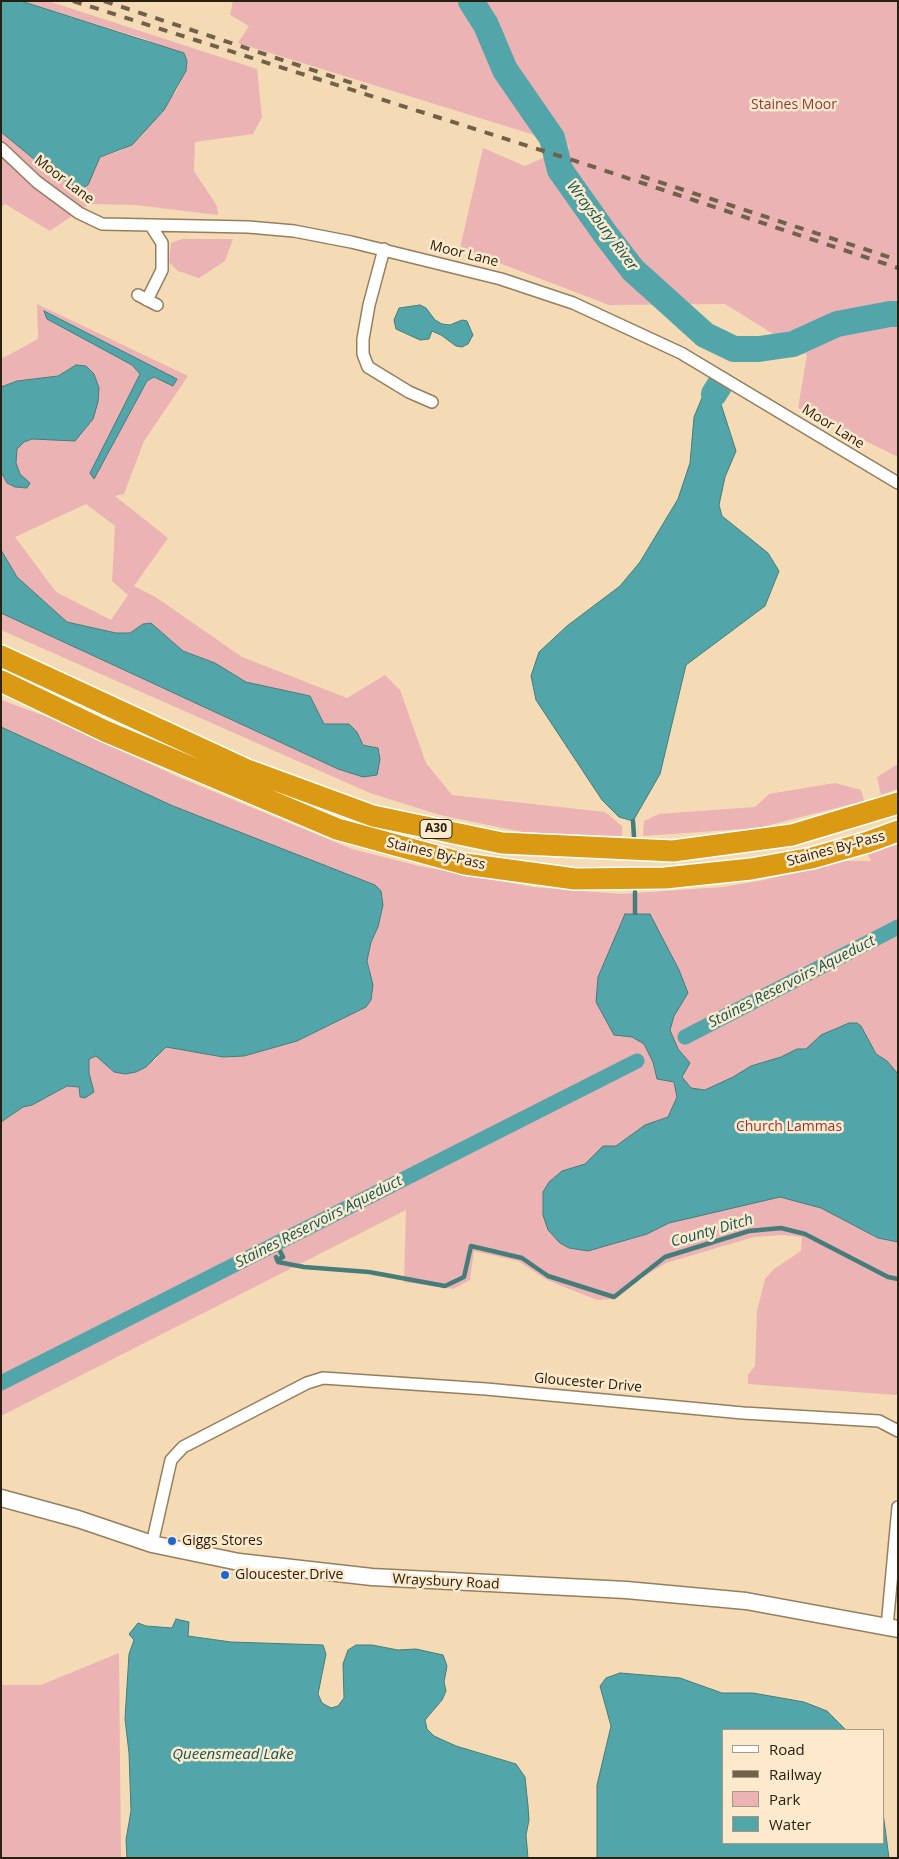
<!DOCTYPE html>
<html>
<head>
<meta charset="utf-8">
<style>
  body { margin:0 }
  #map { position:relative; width:899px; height:1859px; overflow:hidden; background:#f4dbb6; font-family:"Open Sans",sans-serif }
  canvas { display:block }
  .frame { position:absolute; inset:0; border:2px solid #292012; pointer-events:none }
  .legend { position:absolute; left:722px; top:1729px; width:162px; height:115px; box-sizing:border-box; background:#fde9cc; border:1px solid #a89982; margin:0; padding:6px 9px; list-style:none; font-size:15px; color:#292012 }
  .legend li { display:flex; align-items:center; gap:10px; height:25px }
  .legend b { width:25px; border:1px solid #a89982 }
</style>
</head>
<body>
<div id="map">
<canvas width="899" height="1859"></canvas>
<div class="frame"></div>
<ul class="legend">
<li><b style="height:6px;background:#fff"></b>Road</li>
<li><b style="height:6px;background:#70614b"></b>Railway</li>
<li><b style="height:14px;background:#ebb3b4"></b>Park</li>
<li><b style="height:14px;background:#52a5a8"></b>Water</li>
</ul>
</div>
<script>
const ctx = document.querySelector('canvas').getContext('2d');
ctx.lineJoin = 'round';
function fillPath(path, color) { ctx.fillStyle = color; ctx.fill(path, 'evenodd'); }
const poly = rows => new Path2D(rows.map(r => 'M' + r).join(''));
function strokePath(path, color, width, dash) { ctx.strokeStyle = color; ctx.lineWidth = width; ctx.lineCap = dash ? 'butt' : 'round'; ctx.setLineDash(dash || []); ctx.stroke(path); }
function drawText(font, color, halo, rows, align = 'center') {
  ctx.font = font + ' "Open Sans",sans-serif'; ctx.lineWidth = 5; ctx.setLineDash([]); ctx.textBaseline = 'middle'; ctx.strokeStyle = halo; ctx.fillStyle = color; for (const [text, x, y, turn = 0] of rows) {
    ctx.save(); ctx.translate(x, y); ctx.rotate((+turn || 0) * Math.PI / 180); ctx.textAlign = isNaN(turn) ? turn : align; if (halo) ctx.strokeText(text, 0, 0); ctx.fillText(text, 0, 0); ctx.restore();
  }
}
const green = poly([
  [21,1,48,1,257,69,262,117,253,134,195,142,194,171,217,206,218,215,135,205,89,204,50,231,5,204,1,207,1,132,46,169,76,187,92,176,100,157,122,150,176,92,186,71,187,61,145,39],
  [233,1,898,1,898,457,798,408,807,355,725,304,609,305,460,248,483,148,525,166,570,146,238,43,249,26,230,15],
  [182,239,233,239,225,261,199,278,178,271,169,262,171,243],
  [37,304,188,376,144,441,124,494,115,496,168,538,134,586,157,598,242,657,347,698,385,675,400,690,426,763,452,795,605,812,622,826,622,836,527,833,440,815,370,793,1,630,1,613,338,769,374,746,363,745,357,732,349,724,324,724,310,696,246,682,215,663,183,651,151,623,143,624,130,633,116,633,67,622,17,577,1,550,1,472,8,483,15,487,28,488,29,483,20,474,16,463,17,449,24,442,32,439,75,441,76,365,59,376,17,381,1,387,1,356,3,358,38,339],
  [132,365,172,385,154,377,147,381,93,478,140,374],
  [86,504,115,526,112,581,128,595,111,620,56,592,15,537],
  [1,700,45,716,183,779,352,849,419,866,533,887,621,894,723,887,764,880,845,861,871,861,867,853,898,843,898,1393,896,1395,748,1384,748,1375,755,1366,757,1311,765,1279,774,1269,801,1251,802,1237,782,1235,754,1237,666,1263,641,1278,615,1299,597,1300,547,1280,518,1261,474,1251,470,1280,453,1289,404,1282,406,1210,1,1416,1,1122,23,1107,32,1105,67,1086,79,1087,80,1097,85,1098,94,1092,89,1073,89,1058,96,1056,114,1072,155,1060,165,1047,223,1057,244,1056,297,1041,365,1007,370,970,367,961,371,942,378,927,173,806,1,727],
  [898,764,898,789,881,795,877,777],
  [835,783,861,790,864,801,758,828,643,836,644,821,659,814,755,807,769,794],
  [119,1653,121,1858,1,1858,1,1685,41,1685]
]);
const water = poly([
  [1,1,21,1,184,53,187,61,186,71,164,110,132,145,100,157,88,185,82,188,76,187,46,169,1,132,1,1],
  [420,305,426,308,435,320,442,324,450,325,462,320,467,321,473,335,468,344,462,347,456,346,441,335,432,331,429,339,420,340,396,329,394,320,399,308,420,305],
  [44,311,177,379,173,386,154,377,147,381,94,479,90,473,140,374,132,365,47,319,44,311],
  [76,365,86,366,94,374,99,388,98,402,93,419,75,441,32,439,24,442,17,449,16,463,20,474,30,483,27,488,15,487,7,483,1,472,1,387,17,381,58,376,76,365],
  [704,393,714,394,720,401,736,451,725,477,719,505,722,516,768,553,779,571,765,606,686,665,660,774,633,821,619,817,602,800,536,700,531,676,539,652,567,626,620,586,640,562,678,499,690,463,694,417,704,393],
  [1,550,17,577,67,622,116,633,130,633,143,624,151,623,183,651,215,663,246,682,310,696,324,724,349,724,357,732,363,745,378,748,380,759,377,775,363,777,338,769,1,613,1,550],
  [1,727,173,806,375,885,381,891,383,905,378,927,371,942,367,961,373,985,371,1000,366,1007,297,1041,244,1056,223,1057,166,1047,146,1067,136,1072,125,1074,114,1072,96,1056,89,1059,89,1073,94,1092,85,1098,80,1097,79,1087,67,1086,32,1105,23,1107,1,1122,1,727],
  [625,914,650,914,679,970,688,993,674,1016,670,1030,678,1049,690,1063,682,1077,691,1088,705,1090,733,1077,751,1066,781,1057,797,1049,806,1049,821,1035,849,1023,857,1023,861,1026,876,1054,887,1061,898,1074,898,1242,878,1238,821,1208,780,1197,669,1223,647,1234,588,1251,569,1248,560,1243,548,1230,543,1215,543,1192,549,1182,562,1171,585,1164,603,1146,616,1146,645,1125,668,1117,677,1097,674,1082,657,1079,653,1062,644,1044,632,1037,614,1035,596,1002,598,977,625,914],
  [176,1619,189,1622,188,1636,231,1642,323,1645,326,1654,318,1694,322,1703,331,1708,338,1706,344,1698,343,1664,348,1650,356,1645,372,1645,398,1650,416,1649,443,1655,447,1666,444,1682,446,1691,442,1700,425,1720,427,1729,434,1736,456,1746,516,1764,525,1777,528,1806,529,1820,526,1835,528,1858,127,1858,126,1840,131,1811,129,1753,125,1719,129,1654,134,1640,129,1634,138,1623,146,1626,172,1628,176,1619],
  [620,1673,680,1678,722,1693,753,1693,804,1702,827,1711,846,1730,723,1730,723,1843,883,1843,883,1813,889,1858,597,1858,597,1785,611,1726,600,1686,606,1678,620,1673]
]);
const stream = poly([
  [633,821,634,837],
  [635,892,635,913],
  [276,1243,283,1257,277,1260],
  [276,1257,278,1262,304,1267,369,1272,445,1286,464,1277,471,1246,522,1258,548,1276,614,1297,665,1257,749,1231,781,1228,805,1234,888,1277,898,1279]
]);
const canal = poly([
  [685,1037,898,927],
  [1,1383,637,1061]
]);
const river = poly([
  [471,1,486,25,505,70,552,138,560,170,606,235,633,270,705,335,734,349,759,349,793,344,837,324,890,314,898,314],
  [714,394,719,386]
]);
const street = poly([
  [1,148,37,182,79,213,102,224,248,227,294,231,351,242,501,279,573,303,681,353,898,483],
  [384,249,369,305,363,339,363,354,368,367,409,392,432,402],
  [138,295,157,305],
  [147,300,162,270,162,243,151,226],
  [152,1544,171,1460,183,1447,307,1383,323,1378,486,1389,743,1413,879,1421,898,1431],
  [887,1627,898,1507]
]);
const secondary = poly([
  [1,1498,78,1519,152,1544,239,1562,372,1577,626,1590,746,1601,898,1629]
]);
const highway = poly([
  [1,656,245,769,373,816,502,843,673,851,792,835,898,803],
  [1,681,105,731,337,829,465,864,575,879,665,878,751,869,812,858,868,842,898,831]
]);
const rail = poly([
  [73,1,594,167,898,268],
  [104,1,367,88],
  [641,176,898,260]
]);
const markers = [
  [172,1541,5,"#1a69d3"],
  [225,1575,5,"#1a69d3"]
];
const shields = [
  [436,829,32]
];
const shieldNames = [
  ["A30",436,829]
];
const parkNames = [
  ["Staines Moor",794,105],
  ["Church Lammas",789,1127]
];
const streetNames = [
  ["Moor Lane",64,180,37],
  ["Moor Lane",464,254,14],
  ["Moor Lane",833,427,32],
  ["Staines By-Pass",836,849,-15],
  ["Staines By-Pass",436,854,13],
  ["Gloucester Drive",588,1383,5],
  ["Wraysbury Road",446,1582,3]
];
const poiNames = [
  ["Giggs Stores",182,1541],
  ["Gloucester Drive",235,1575]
];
const waterNames = [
  ["Wraysbury River",602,226,53],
  ["Staines Reservoirs Aqueduct",792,982,-27],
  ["Staines Reservoirs Aqueduct",319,1222,-27],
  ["County Ditch",712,1231,-16],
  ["Queensmead Lake",233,1755]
];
fillPath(green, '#ebb3b4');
fillPath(water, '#52a5a8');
strokePath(water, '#467d7b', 1);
strokePath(stream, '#467d7b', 4.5);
strokePath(canal, '#52a5a8', 15);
strokePath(river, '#52a5a8', 26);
strokePath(street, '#957e5c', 14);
strokePath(secondary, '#957e5c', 19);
strokePath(highway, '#fff', 24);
strokePath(street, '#fff', 11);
strokePath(secondary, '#fff', 16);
strokePath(highway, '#da9a13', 21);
strokePath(rail, '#70614b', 4, [9, 9]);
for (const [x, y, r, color] of markers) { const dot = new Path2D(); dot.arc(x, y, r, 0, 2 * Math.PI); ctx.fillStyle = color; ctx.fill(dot); strokePath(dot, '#fde9cc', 2); }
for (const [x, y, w] of shields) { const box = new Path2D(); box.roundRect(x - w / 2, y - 9.5, w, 19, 4); ctx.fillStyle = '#fde9cc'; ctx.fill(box); strokePath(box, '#292012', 1); }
drawText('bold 12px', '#292012', null, shieldNames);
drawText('14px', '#8a393f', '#fde9cc', parkNames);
drawText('14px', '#292012', '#fde9cc', streetNames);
drawText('14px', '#292012', '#fde9cc', poiNames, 'left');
drawText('italic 15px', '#0e5759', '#fde9cc', waterNames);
</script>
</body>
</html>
